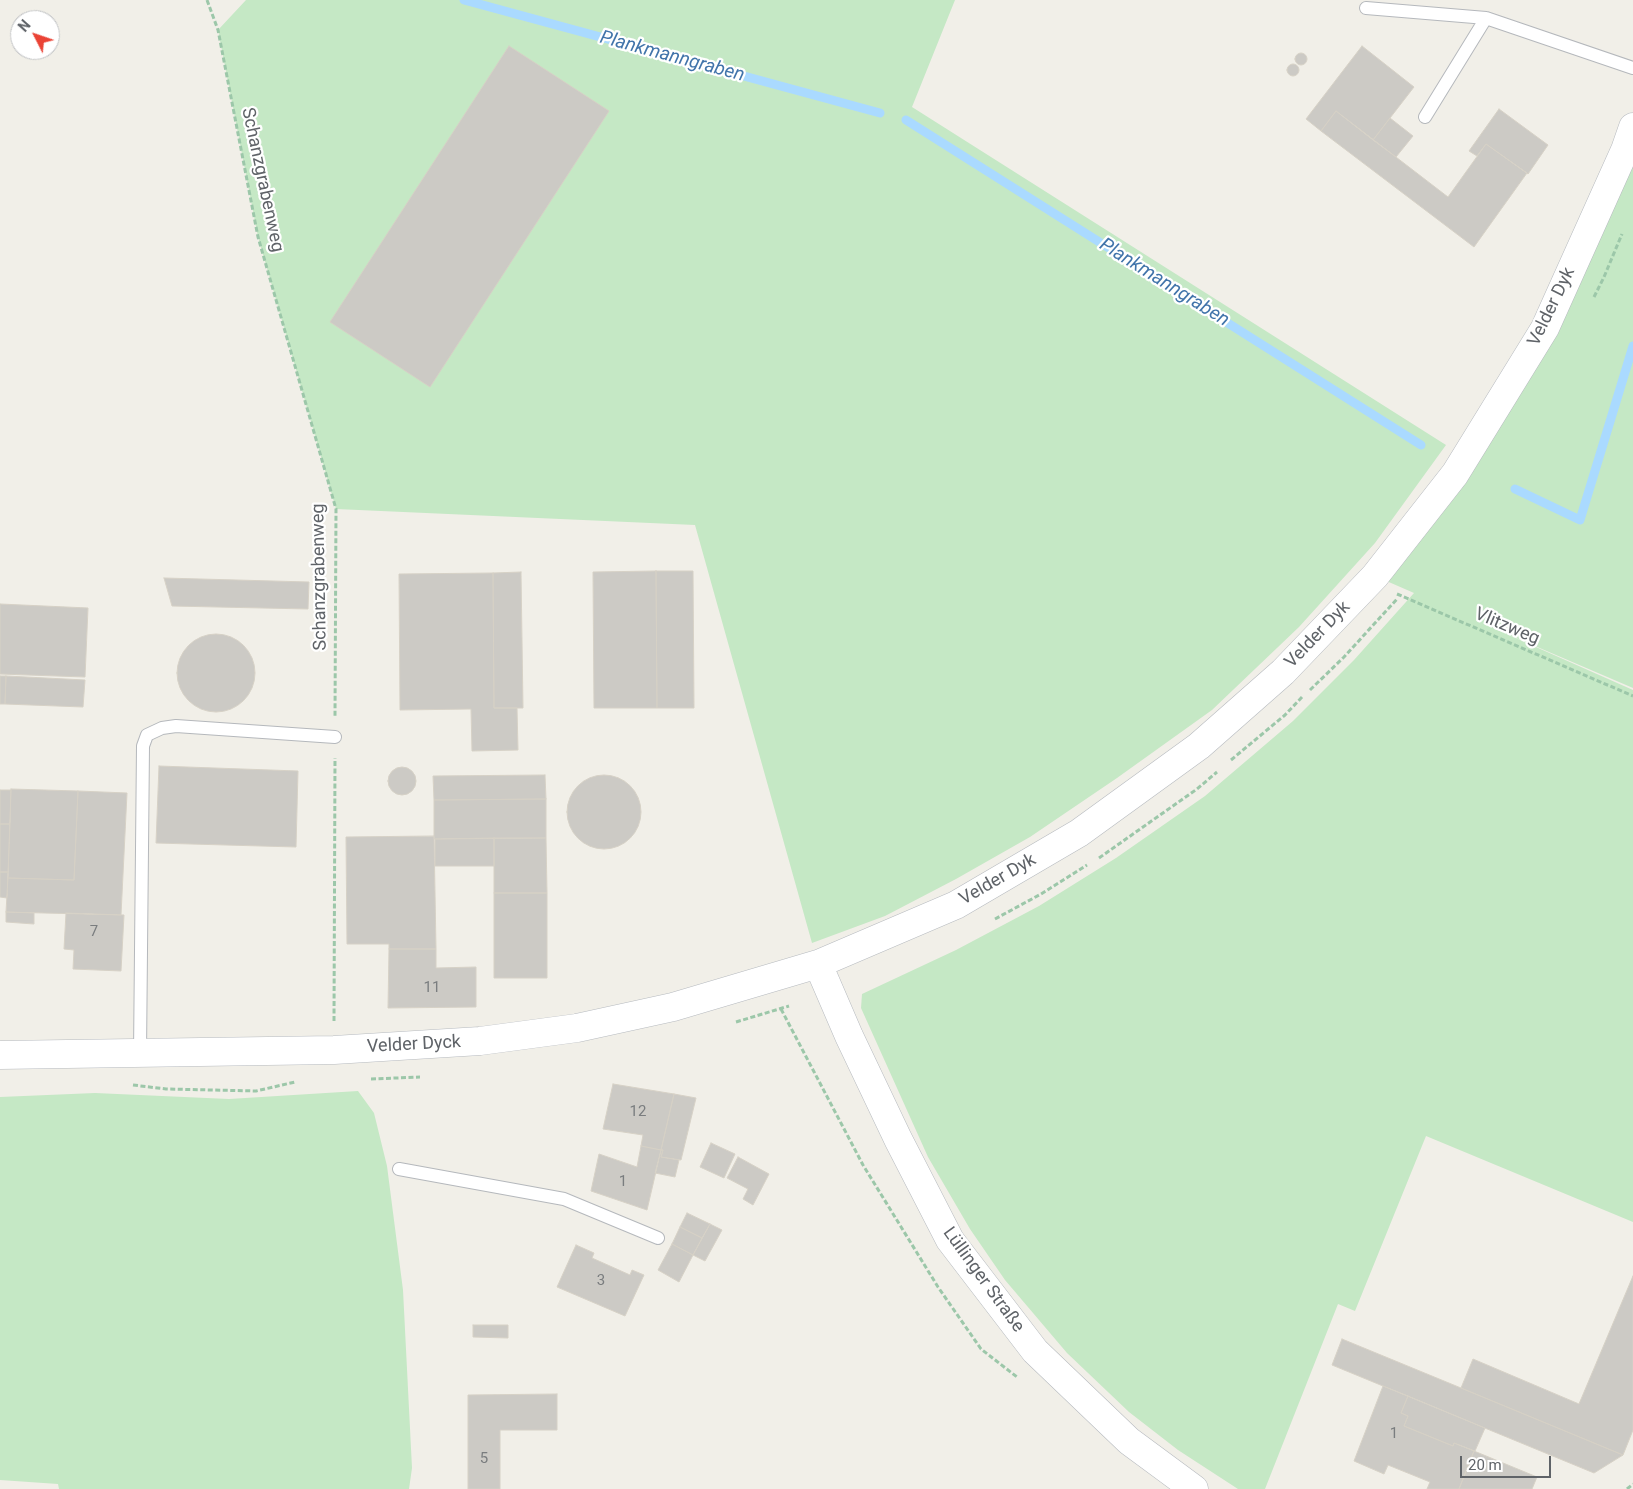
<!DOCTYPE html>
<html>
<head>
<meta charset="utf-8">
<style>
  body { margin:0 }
  #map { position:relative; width:1633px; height:1489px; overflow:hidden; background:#f1efe8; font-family:Roboto,sans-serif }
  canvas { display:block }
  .north { position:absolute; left:10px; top:10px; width:50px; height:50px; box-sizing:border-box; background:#fff; border:1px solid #bfc1c3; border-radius:50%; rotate:311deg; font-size:14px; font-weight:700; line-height:20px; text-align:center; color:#5f6368 }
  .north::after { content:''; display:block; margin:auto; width:18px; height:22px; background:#ea4335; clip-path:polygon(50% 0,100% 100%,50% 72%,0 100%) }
  .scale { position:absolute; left:1460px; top:1456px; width:91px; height:22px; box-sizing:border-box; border:2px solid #5f6368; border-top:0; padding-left:6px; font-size:15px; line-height:18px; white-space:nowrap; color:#5f6368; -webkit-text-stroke:4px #fff; paint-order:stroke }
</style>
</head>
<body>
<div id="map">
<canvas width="1633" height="1489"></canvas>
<div class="north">N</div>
<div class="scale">20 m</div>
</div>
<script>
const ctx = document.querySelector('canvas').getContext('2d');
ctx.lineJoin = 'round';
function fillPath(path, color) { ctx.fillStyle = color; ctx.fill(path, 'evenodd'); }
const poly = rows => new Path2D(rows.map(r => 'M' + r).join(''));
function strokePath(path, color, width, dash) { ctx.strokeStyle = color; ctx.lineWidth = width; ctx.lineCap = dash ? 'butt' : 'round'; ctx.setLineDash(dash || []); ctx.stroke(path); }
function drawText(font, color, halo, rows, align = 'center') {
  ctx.font = font + ' Roboto,sans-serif'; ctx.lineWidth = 4.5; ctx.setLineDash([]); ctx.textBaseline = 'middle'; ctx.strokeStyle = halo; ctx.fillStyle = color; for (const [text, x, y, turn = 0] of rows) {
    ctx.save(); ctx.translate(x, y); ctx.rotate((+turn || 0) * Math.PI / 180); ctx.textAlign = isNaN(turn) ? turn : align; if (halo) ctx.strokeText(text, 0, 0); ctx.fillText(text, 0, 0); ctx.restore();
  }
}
const green = poly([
  [246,0,955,0,912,107,1446,445,1375,543,1299,627,1212,710,1117,778,1030,837,956,879,885,916,812,943,695,525,336,509,258,237,218,30],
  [1633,150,1633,688,1493,628,1633,690,1633,1222,1426,1136,1355,1311,1338,1304,1265,1489,1238,1489,1178,1450,1129,1412,1067,1353,1005,1280,970,1229,928,1157,861,1008,862,994,956,950,1039,906,1116,858,1205,796,1293,721,1354,660,1414,593,1375,576,1455,474],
  [358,1091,374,1113,387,1166,403,1290,412,1468,409,1489,59,1489,58,1484,0,1480,0,1097,95,1093,229,1099]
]);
const stream = poly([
  [464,0,880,113],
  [906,120,1421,445],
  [1515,489,1580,520,1633,346]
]);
const building = poly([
  [509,46,609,111,430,387,330,322,509,46],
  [1362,46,1414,87,1373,140,1336,111,1321,131,1306,119,1362,46],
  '1295 59a6 6 0 1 1 12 0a6 6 0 1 1-12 0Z',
  '1287 70a6 6 0 1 1 12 0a6 6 0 1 1-12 0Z',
  [1499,109,1548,145,1528,174,1486,144,1477,156,1469,151,1499,109],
  [1336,111,1448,197,1486,144,1527,173,1474,247,1321,131,1336,111],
  [1390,118,1413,136,1396,157,1373,140,1390,118],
  [656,571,657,708,594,708,593,572,656,571],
  [656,571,693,571,694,708,657,708,656,571],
  [521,572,523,708,494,708,493,573,521,572],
  [493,573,494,708,517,708,518,750,472,751,471,709,400,710,399,574,493,573],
  [164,578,309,582,308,609,172,606,164,578],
  [0,604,88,608,85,677,0,674,0,604],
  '177 673a39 39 0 1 1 78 0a39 39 0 1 1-78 0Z',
  [0,676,6,676,5,704,0,704,0,676],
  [6,676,85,680,83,707,5,704,6,676],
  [159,766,298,771,296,847,156,843,159,766],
  '388 781a14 14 0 1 1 28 0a14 14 0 1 1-28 0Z',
  [545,775,546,799,434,800,433,776,545,775],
  '567 812a37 37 0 1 1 74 0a37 37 0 1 1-74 0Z',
  [11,789,78,791,74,880,8,878,11,789],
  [0,790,11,790,10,824,0,824,0,790],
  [78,791,127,793,121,915,6,912,8,878,74,880,78,791],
  [546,799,546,838,434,839,434,800,546,799],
  [0,824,10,824,8,872,0,872,0,824],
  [434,836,436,949,389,949,389,944,347,944,346,837,434,836],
  [494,838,494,866,435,866,435,839,494,838],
  [494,838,546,838,547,893,494,893,494,838],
  [0,872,8,872,7,898,0,897,0,872],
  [494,893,547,893,547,978,494,978,494,893],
  [6,912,34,913,34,924,6,922,6,912],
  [66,913,124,915,121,971,73,969,74,950,64,949,66,913],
  [389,949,436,949,436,968,476,967,476,1007,388,1008,389,949],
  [613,1084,674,1094,661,1150,641,1146,643,1135,603,1129,613,1084],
  [674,1094,696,1098,681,1160,661,1157,663,1150,661,1150,674,1094],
  [711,1143,735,1154,724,1178,700,1167,711,1143],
  [641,1146,661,1150,647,1210,591,1191,599,1154,637,1167,641,1146],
  [661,1150,663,1150,661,1157,679,1160,675,1177,655,1173,661,1150],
  [738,1157,769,1174,753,1205,743,1199,748,1189,727,1178,738,1157],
  [687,1213,710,1224,702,1238,680,1227,687,1213],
  [710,1224,722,1230,705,1261,693,1255,710,1224],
  [680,1227,702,1238,693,1255,672,1244,680,1227],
  [672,1244,693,1255,679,1282,658,1270,672,1244],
  [576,1245,594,1253,592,1258,630,1275,632,1270,644,1275,625,1316,557,1287,576,1245],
  [1633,1276,1633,1430,1623,1455,1461,1388,1473,1359,1579,1404,1633,1276],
  [473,1325,508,1325,508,1338,473,1337,473,1325],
  [1342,1339,1461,1388,1623,1455,1594,1473,1332,1365,1342,1339],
  [1383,1386,1408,1396,1401,1413,1408,1416,1404,1426,1453,1446,1454,1443,1474,1451,1459,1489,1427,1489,1430,1482,1388,1465,1384,1474,1354,1461,1383,1386],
  [557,1394,557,1430,500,1430,500,1489,468,1489,468,1395,557,1394],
  [1408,1396,1485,1428,1475,1451,1454,1443,1453,1446,1404,1426,1408,1416,1401,1413,1408,1396],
  [1474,1451,1537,1477,1532,1489,1459,1489,1474,1451]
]);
const path = poly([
  [207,0,218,30,258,237,336,509,335,716],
  [1594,297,1604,277,1622,234],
  [1397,594,1633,696],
  [1310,690,1344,657,1397,599],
  [1231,760,1285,715,1303,696],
  [1099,858,1197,789,1217,772],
  [995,919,1041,894,1087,865],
  [781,1009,863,1165,938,1287,981,1349,1017,1377],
  [334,1021,335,758],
  [736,1022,789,1006],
  [371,1079,420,1077],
  [133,1085,166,1089,256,1091,295,1082],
  [1627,1489,1633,1484]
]);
const lane = poly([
  [1366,8,1486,18],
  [1425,117,1486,18,1633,68],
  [140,1053,143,746,147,735,162,728,176,726,335,737],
  [399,1169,564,1199,658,1238]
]);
const secondary = poly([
  [818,964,849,1036,898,1139,950,1240,1035,1351,1129,1441,1194,1489],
  [0,1055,334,1050,480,1041,577,1028,673,1007,818,964,956,905,1079,833,1199,746,1283,672,1375,576,1455,474,1545,328,1625,150,1633,127]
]);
const numberNames = [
  ["7",94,932],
  ["11",432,988],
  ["12",638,1112],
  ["1",623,1182],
  ["3",601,1281],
  ["1",1394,1434],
  ["5",484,1459]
];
const streetNames = [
  ["Schanzgrabenweg",262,180,78],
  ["Velder Dyk",1552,307,-64],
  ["Schanzgrabenweg",320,577,-91],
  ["Vlitzweg",1507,627,23],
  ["Velder Dyk",1318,635,-46],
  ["Velder Dyk",998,880,-30],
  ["Velder Dyck",414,1045,-3],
  ["Lüllinger Straße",983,1280,54]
];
const waterNames = [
  ["Plankmanngraben",672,57,15],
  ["Plankmanngraben",1164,283,32]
];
fillPath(green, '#c5e8c5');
strokePath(stream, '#aadaff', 9);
fillPath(building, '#cccac5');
strokePath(building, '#d6d1c6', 1);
strokePath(lane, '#b5b8bc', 14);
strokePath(secondary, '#b6babf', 29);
strokePath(path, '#9cc7a9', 3, [5, 2.5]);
strokePath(lane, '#fff', 12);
strokePath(secondary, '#fff', 28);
drawText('15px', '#7a7d7f', null, numberNames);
drawText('18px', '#5f6368', '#fff', streetNames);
drawText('italic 19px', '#4174aa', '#fff', waterNames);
</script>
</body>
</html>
